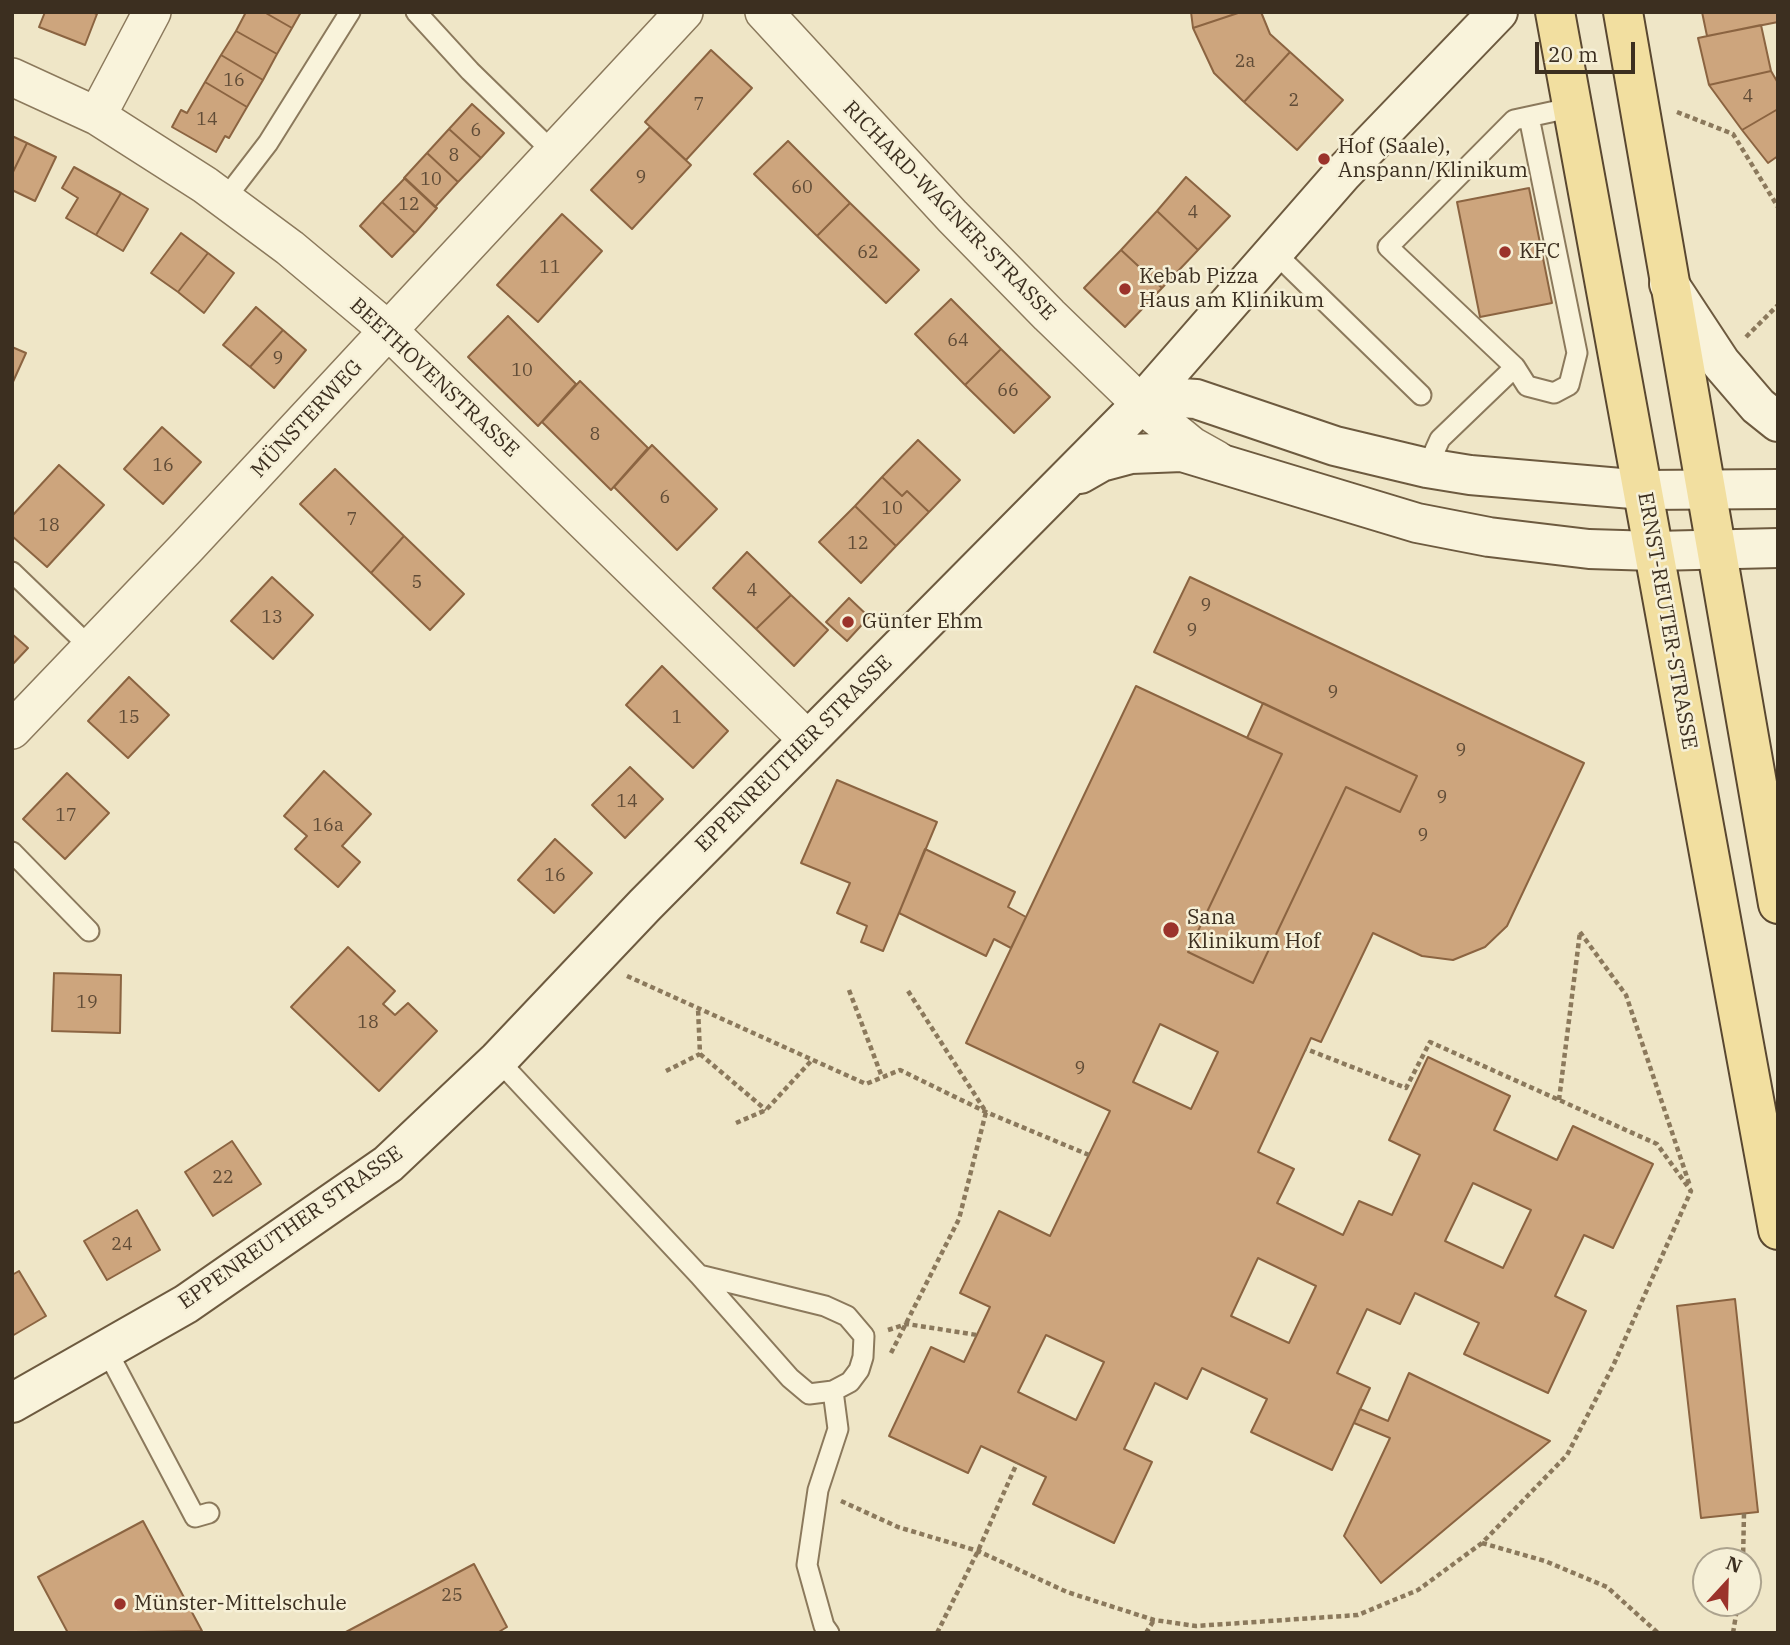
<!DOCTYPE html>
<html>
<head>
<meta charset="utf-8">
<style>
  body { margin:0 }
  #map { position:relative; width:1790px; height:1645px; overflow:hidden; background:#efe6c7; font-family:"IBM Plex Serif",serif }
  canvas { display:block }
  .frame { position:absolute; inset:0; border:14px solid #3c2f20; pointer-events:none }
  .north { position:absolute; left:1692px; top:1547px; width:70px; height:70px; box-sizing:border-box; background:#f6f0d7; border:2px solid #aca38e; border-radius:50%; rotate:22deg; font-size:19px; font-weight:700; line-height:28px; text-align:center; color:#3c2f20 }
  .north::after { content:''; display:block; margin:auto; width:24px; height:32px; background:#9b332b; clip-path:polygon(50% 0,100% 100%,50% 72%,0 100%) }
  .scale { position:absolute; left:1535px; top:42px; width:100px; height:32px; box-sizing:border-box; border:4px solid #3c2f20; border-top:0; padding-left:9px; font-size:21px; line-height:24px; white-space:nowrap; color:#3c2f20; -webkit-text-stroke:5px #f6f0d7; paint-order:stroke }
</style>
</head>
<body>
<div id="map">
<canvas width="1790" height="1645"></canvas>
<div class="frame"></div>
<div class="north">N</div>
<div class="scale">20 m</div>
</div>
<script>
const ctx = document.querySelector('canvas').getContext('2d');
ctx.lineJoin = 'round';
function fillPath(path, color) { ctx.fillStyle = color; ctx.fill(path, 'evenodd'); }
const poly = rows => new Path2D(rows.map(r => 'M' + r).join(''));
function strokePath(path, color, width, dash) { ctx.strokeStyle = color; ctx.lineWidth = width; ctx.lineCap = dash ? 'butt' : 'round'; ctx.setLineDash(dash || []); ctx.stroke(path); }
function drawText(font, color, halo, rows, align = 'center') {
  ctx.font = font + ' "IBM Plex Serif",serif'; ctx.lineWidth = 5; ctx.setLineDash([]); ctx.textBaseline = 'middle'; ctx.strokeStyle = halo; ctx.fillStyle = color; for (const [text, x, y, turn = 0] of rows) {
    ctx.save(); ctx.translate(x, y); ctx.rotate((+turn || 0) * Math.PI / 180); ctx.textAlign = isNaN(turn) ? turn : align; if (halo) ctx.strokeText(text, 0, 0); ctx.fillText(text, 0, 0); ctx.restore();
  }
}
const building = poly([
  [45,12,92,12,97,14,85,45,39,27,45,12],
  [246,12,264,12,292,28,277,54,236,31,246,12],
  [264,12,301,12,292,28,264,12],
  [1191,12,1241,12,1193,28,1191,12],
  [1241,12,1261,12,1270,34,1290,52,1244,102,1214,73,1193,28,1241,12],
  [1702,12,1778,12,1778,22,1707,36,1702,12],
  [1761,25,1771,71,1709,85,1698,38,1761,25],
  [236,31,277,54,263,80,221,55,236,31],
  [711,50,752,88,686,160,645,122,711,50],
  [1290,52,1343,100,1297,150,1244,102,1290,52],
  [221,55,263,80,247,107,205,82,221,55],
  [1771,71,1778,83,1778,109,1742,130,1709,85,1771,71],
  [205,82,247,107,229,138,225,136,216,152,172,127,181,110,187,113,205,82],
  [472,104,504,133,481,158,449,129,472,104],
  [1778,109,1778,156,1768,163,1742,130,1778,109],
  [650,127,691,165,632,229,591,190,650,127],
  [449,129,481,158,458,182,427,153,449,129],
  [12,136,27,143,12,174,12,136],
  [788,141,850,203,817,236,754,174,788,141],
  [27,143,56,157,35,201,12,190,12,174,27,143],
  [427,153,458,182,435,207,404,178,427,153],
  [74,167,121,193,96,235,66,218,78,198,62,188,74,167],
  [1186,177,1230,216,1198,250,1157,211,1186,177],
  [405,178,437,208,415,233,382,202,405,178],
  [1529,188,1552,303,1480,317,1457,202,1529,188],
  [121,193,148,209,123,251,96,235,121,193],
  [382,202,415,233,392,257,360,226,382,202],
  [850,203,919,270,886,303,817,236,850,203],
  [1157,211,1198,250,1162,288,1121,250,1157,211],
  [562,214,602,251,538,322,497,285,562,214],
  [181,233,208,253,178,292,151,273,181,233],
  [1121,250,1162,288,1125,327,1084,288,1121,250],
  [208,253,234,273,204,313,178,292,208,253],
  [951,299,1001,349,965,385,915,334,951,299],
  [256,307,283,330,250,367,223,345,256,307],
  [508,316,576,384,538,426,468,357,508,316],
  [283,330,306,350,274,388,250,367,283,330],
  [12,347,26,353,12,384,12,347],
  [1001,349,1050,397,1014,433,965,385,1001,349],
  [580,381,648,448,611,490,542,422,580,381],
  [162,427,201,462,163,504,124,469,162,427],
  [918,440,960,480,929,512,907,491,902,496,882,477,918,440],
  [652,445,717,509,677,550,614,487,652,445],
  [59,465,104,505,47,567,12,536,12,516,59,465],
  [335,469,404,536,371,573,300,504,335,469],
  [882,477,902,496,907,491,929,512,896,546,855,506,882,477],
  [855,506,896,546,861,583,819,542,855,506],
  [404,536,464,594,430,630,371,573,404,536],
  [747,552,791,595,756,629,713,588,747,552],
  [272,577,313,615,273,659,231,621,272,577],
  [1190,577,1584,763,1507,926,1485,947,1453,960,1422,956,1373,933,1321,1042,1311,1038,1258,1152,1294,1169,1277,1203,1343,1235,1359,1201,1392,1215,1420,1155,1389,1140,1428,1057,1510,1096,1494,1130,1557,1160,1573,1126,1653,1164,1613,1248,1584,1235,1555,1296,1586,1311,1548,1393,1464,1354,1479,1323,1415,1293,1400,1324,1367,1309,1337,1373,1370,1388,1332,1470,1251,1432,1267,1399,1202,1368,1187,1399,1155,1383,1124,1449,1152,1462,1114,1543,1033,1504,1046,1477,981,1446,968,1473,889,1436,931,1347,964,1362,990,1307,960,1293,999,1211,1050,1236,1110,1111,966,1043,1136,686,1282,754,1188,952,1253,983,1346,787,1400,812,1417,776,1154,652,1190,577],
  [1160,1024,1218,1052,1191,1109,1133,1082,1160,1024],
  [1473,1183,1531,1210,1503,1268,1445,1241,1473,1183],
  [1258,1258,1316,1286,1289,1343,1231,1316,1258,1258],
  [1046,1335,1104,1362,1076,1420,1018,1392,1046,1335],
  [791,595,828,630,794,666,756,629,791,595],
  [849,598,869,617,847,641,826,622,849,598],
  [12,634,28,648,12,665,12,634],
  [662,666,728,731,693,768,626,705,662,666],
  [129,677,169,715,128,758,88,721,129,677],
  [1263,703,1417,776,1400,812,1346,787,1253,983,1188,952,1282,754,1247,738,1263,703],
  [630,767,663,799,625,838,592,805,630,767],
  [324,771,371,814,342,846,360,862,338,887,295,849,307,836,284,816,324,771],
  [67,773,109,813,65,859,23,819,67,773],
  [837,780,937,822,883,951,861,942,867,926,837,913,850,883,801,863,837,780],
  [555,839,592,873,554,913,518,880,555,839],
  [925,849,1015,892,1008,907,1026,917,1011,948,994,939,986,956,899,913,925,849],
  [348,947,395,991,383,1004,395,1015,408,1003,437,1031,379,1091,291,1007,348,947],
  [54,973,121,975,120,1033,52,1031,54,973],
  [232,1141,261,1184,213,1216,185,1172,232,1141],
  [137,1210,160,1250,107,1280,84,1241,137,1210],
  [19,1271,46,1316,12,1336,12,1275,19,1271],
  [1735,1299,1758,1512,1701,1518,1677,1306,1735,1299],
  [1409,1373,1550,1441,1381,1583,1344,1536,1390,1438,1354,1423,1360,1409,1388,1421,1409,1373],
  [143,1521,202,1631,68,1633,38,1577,143,1521],
  [474,1564,507,1627,497,1633,344,1633,474,1564]
]);
const path = poly([
  [1677,112,1733,134,1778,207],
  [1746,337,1778,305],
  [1580,932,1626,995,1690,1186],
  [627,976,866,1084,900,1070,986,1112,1089,1155],
  [849,990,882,1077],
  [700,1054,766,1110],
  [666,1071,700,1054,698,1008],
  [1559,1100,1580,932],
  [736,1123,766,1110,812,1060],
  [888,1330,907,1324,977,1335],
  [891,1353,959,1219,986,1112,908,991],
  [841,1501,898,1527,978,1551,1067,1592,1154,1620,1196,1626,1358,1615,1418,1590,1482,1543,1567,1455,1613,1366,1691,1191,1657,1144,1430,1042,1406,1088,1306,1049],
  [1482,1543,1545,1561,1607,1587,1658,1633],
  [1743,1561,1744,1513],
  [937,1633,978,1551,1017,1463],
  [1146,1633,1154,1620],
  [1733,1633,1738,1603]
]);
const lane = poly([
  [416,12,470,71,554,153],
  [225,199,268,143,350,12],
  [1273,251,1421,395],
  [1515,367,1527,386,1554,393,1569,385,1577,353,1529,117],
  [1427,468,1440,439,1515,367,1388,247,1514,120,1574,107],
  [12,572,91,648],
  [12,852,89,931],
  [498,1060,699,1275,790,1378,809,1394,833,1391,850,1382,859,1370,863,1357,864,1336,847,1316,825,1306,699,1275],
  [106,1349,195,1517,209,1513],
  [829,1633,824,1626,807,1565,818,1490,838,1429,833,1391]
]);
const street = poly([
  [764,12,952,216,1049,315,1141,404,1192,446,1217,460],
  [12,77,97,116,205,185,290,248,389,331,808,740],
  [97,116,152,12],
  [12,730,187,547,684,12]
]);
const secondary = poly([
  [1669,284,1721,363,1758,406,1778,422],
  [1141,404,1166,397,1196,399,1335,446,1427,468,1470,475,1644,490,1778,489],
  [1080,474,1101,462,1131,454,1182,452,1417,523,1489,537,1589,549,1655,551,1778,548],
  [12,1403,186,1304,388,1164,498,1060,645,905,1141,404,1343,173,1498,12]
]);
const primary = poly([
  [1555,12,1778,1230],
  [1623,12,1778,904]
]);
const markers = [
  [1324,159,7,"#9b332b"],
  [1505,252,7,"#9b332b"],
  [1125,289,7,"#9b332b"],
  [848,622,7,"#9b332b"],
  [1171,930,9,"#9b332b"],
  [120,1604,7,"#9b332b"]
];
const numberNames = [
  ["2a",1245,62],
  ["16",234,81],
  ["4",1748,97],
  ["2",1294,101],
  ["7",699,105],
  ["14",207,120],
  ["6",476,131],
  ["8",454,156],
  ["9",641,178],
  ["10",431,180],
  ["60",802,188],
  ["12",409,205],
  ["4",1193,213],
  ["62",868,253],
  ["11",550,268],
  ["64",958,341],
  ["9",278,359],
  ["10",522,371],
  ["66",1008,391],
  ["8",595,435],
  ["16",163,466],
  ["6",665,498],
  ["10",892,509],
  ["7",352,520],
  ["18",49,526],
  ["12",858,544],
  ["5",417,583],
  ["4",752,591],
  ["9",1206,606],
  ["13",272,618],
  ["9",1192,631],
  ["9",1333,693],
  ["15",129,718],
  ["1",677,718],
  ["9",1461,751],
  ["9",1442,798],
  ["14",627,802],
  ["17",66,816],
  ["16a",328,826],
  ["9",1423,836],
  ["16",555,876],
  ["19",87,1003],
  ["18",368,1023],
  ["9",1080,1069],
  ["22",223,1178],
  ["24",122,1245],
  ["25",452,1596]
];
const poiNames = [
  ["Hof (Saale),",1338,147],
  ["Anspann/Klinikum",1338,171],
  ["KFC",1519,252],
  ["Kebab Pizza",1139,277],
  ["Haus am Klinikum",1139,301],
  ["Günter Ehm",862,622],
  ["Sana",1187,918],
  ["Klinikum Hof",1187,942],
  ["Münster-Mittelschule",134,1604]
];
const streetNames = [
  ["RICHARD-WAGNER-STRASSE",949,211,46],
  ["BEETHOVENSTRASSE",434,378,43],
  ["MÜNSTERWEG",307,419,-47],
  ["ERNST-REUTER-STRASSE",1667,621,80],
  ["EPPENREUTHER STRASSE",794,754,-45],
  ["EPPENREUTHER STRASSE",291,1228,-35]
];
fillPath(building, '#cda57d');
strokePath(building, '#8b6441', 2);
strokePath(lane, '#8b795c', 23);
strokePath(street, '#8b795c', 40);
strokePath(secondary, '#6d5a3f', 42);
strokePath(primary, '#594730', 42);
strokePath(path, '#8b795c', 4.5, [5, 3.5]);
strokePath(lane, '#f9f3db', 19);
strokePath(street, '#f9f3db', 37);
strokePath(secondary, '#f9f3db', 38);
strokePath(primary, '#f2dfa0', 38);
for (const [x, y, r, color] of markers) { const dot = new Path2D(); dot.arc(x, y, r, 0, 2 * Math.PI); ctx.fillStyle = color; ctx.fill(dot); strokePath(dot, '#f6f0d7', 2.5); }
drawText('18px', '#604c37', null, numberNames);
drawText('21px', '#3c2f20', '#f6f0d7', poiNames, 'left');
drawText('21px', '#3c2f20', '#f6f0d7', streetNames);
</script>
</body>
</html>
